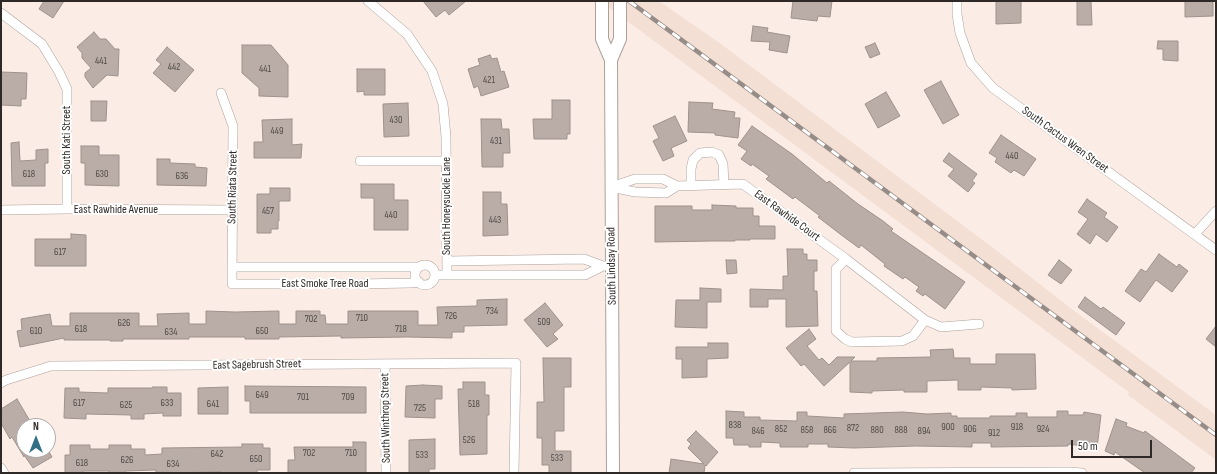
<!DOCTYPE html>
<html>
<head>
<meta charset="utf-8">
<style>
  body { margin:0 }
  #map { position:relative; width:1217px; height:474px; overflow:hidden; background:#fbede6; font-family:"Sofia Sans Condensed",sans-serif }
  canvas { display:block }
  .frame { position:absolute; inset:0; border:2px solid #2e2926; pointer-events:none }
  .north { position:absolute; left:16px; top:418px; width:40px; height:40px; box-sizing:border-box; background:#fff; border:1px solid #aba9a8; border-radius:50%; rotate:0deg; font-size:11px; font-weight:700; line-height:16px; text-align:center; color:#2e2926 }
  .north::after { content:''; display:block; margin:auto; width:14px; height:18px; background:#327086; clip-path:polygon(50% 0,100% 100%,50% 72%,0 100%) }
  .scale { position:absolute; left:1071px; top:440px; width:81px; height:18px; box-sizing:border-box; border:2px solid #2e2926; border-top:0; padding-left:5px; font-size:12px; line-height:14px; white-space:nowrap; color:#2e2926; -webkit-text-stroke:3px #fff; paint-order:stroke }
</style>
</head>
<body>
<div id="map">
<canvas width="1217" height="474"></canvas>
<div class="frame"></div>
<div class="north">N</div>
<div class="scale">50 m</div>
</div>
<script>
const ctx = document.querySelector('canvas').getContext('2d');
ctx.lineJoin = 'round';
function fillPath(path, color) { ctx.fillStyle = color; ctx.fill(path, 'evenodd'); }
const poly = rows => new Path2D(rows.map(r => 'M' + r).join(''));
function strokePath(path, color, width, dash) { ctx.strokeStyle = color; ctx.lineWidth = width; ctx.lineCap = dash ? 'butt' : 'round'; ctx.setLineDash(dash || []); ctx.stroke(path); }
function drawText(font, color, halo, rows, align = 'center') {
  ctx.font = font + ' "Sofia Sans Condensed",sans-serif'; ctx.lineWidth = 4; ctx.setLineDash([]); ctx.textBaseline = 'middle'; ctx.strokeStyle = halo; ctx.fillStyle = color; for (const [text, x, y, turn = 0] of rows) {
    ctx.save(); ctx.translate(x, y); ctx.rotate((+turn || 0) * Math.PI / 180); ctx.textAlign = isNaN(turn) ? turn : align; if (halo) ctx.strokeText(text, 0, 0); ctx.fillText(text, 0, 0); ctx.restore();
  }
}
const built = poly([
  [600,1,659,1,721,44,996,250,1073,310,1216,415,1216,460,1128,395,1129,392,1115,382]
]);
const building = poly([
  [44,1,64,1,53,18,39,9,44,1],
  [423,1,466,1,449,15,445,10,436,17,423,1],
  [793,1,832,1,830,17,818,16,817,21,791,18,793,1],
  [996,1,1021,1,1021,23,996,24,996,1],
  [1077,1,1091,1,1092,25,1077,25,1077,1],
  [1185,1,1213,1,1213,16,1185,17,1185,1],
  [753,26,768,28,767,32,790,36,787,53,769,50,770,42,751,41,753,26],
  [94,32,100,39,106,39,115,49,119,49,118,76,107,75,93,88,85,77,85,73,91,68,82,58,82,53,77,47,94,32],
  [1158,41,1178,41,1178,61,1163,60,1163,49,1157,49,1158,41],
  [875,43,880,54,870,58,865,47,875,43],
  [242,45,271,45,288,65,288,97,259,96,259,88,242,73,242,45],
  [167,47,194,70,175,92,153,73,161,64,156,60,167,47],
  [490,55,492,59,497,58,501,72,504,71,509,87,481,96,478,86,474,88,468,69,480,65,478,59,490,55],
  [357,69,385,69,385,95,364,95,364,91,357,92,357,69],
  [1,72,27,73,26,99,21,99,21,106,1,105,1,72],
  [941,81,959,115,943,124,924,90,941,81],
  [886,92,900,116,878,128,865,104,886,92],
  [552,100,570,100,570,134,567,134,567,139,534,139,533,119,552,119,552,100],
  [91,101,107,101,106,121,91,121,91,101],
  [689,102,713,103,712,109,735,112,734,118,740,118,738,138,715,135,715,133,688,132,689,102],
  [408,103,409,136,384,137,383,104,408,103],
  [675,116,687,141,671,148,674,156,663,161,653,141,659,138,653,126,675,116],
  [292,119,292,145,302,144,301,158,254,158,254,142,263,142,262,120,292,119],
  [481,119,501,119,502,129,509,129,510,153,503,153,503,167,482,167,481,119],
  [752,126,792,154,827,183,829,181,858,204,883,221,893,229,891,231,965,282,945,309,925,294,923,296,916,291,919,287,905,277,903,279,884,266,885,264,861,245,859,248,840,234,818,217,820,216,795,197,793,199,766,179,769,176,752,164,751,166,741,159,747,151,738,145,752,126],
  [1001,135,1036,159,1024,176,1014,170,1011,173,995,162,997,158,989,153,1001,135],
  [19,142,20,161,36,160,36,150,48,149,48,163,45,163,45,186,12,186,11,143,19,142],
  [81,146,99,146,99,155,119,155,119,186,85,185,85,163,81,163,81,146],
  [949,153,977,174,972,181,975,183,968,192,948,176,954,169,943,161,949,153],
  [157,159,170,159,170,163,195,164,195,167,207,168,206,186,157,185,157,159],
  [361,184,394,184,394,200,408,200,408,230,374,230,374,198,361,198,361,184],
  [270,188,290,188,290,201,279,201,279,221,278,221,278,229,271,229,271,233,257,233,257,194,270,194,270,188],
  [483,192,501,192,501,204,507,204,508,235,483,236,483,192],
  [1087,199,1107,213,1104,217,1118,227,1107,242,1096,234,1090,244,1077,234,1088,219,1078,212,1087,199],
  [712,205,736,206,736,208,753,208,753,216,759,216,759,226,775,226,775,239,750,239,750,240,735,240,735,241,712,241,655,242,655,206,692,206,692,210,712,210,712,205],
  [71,234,86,235,86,266,35,266,35,239,71,239,71,234],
  [787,249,803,249,803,254,807,254,807,260,817,260,817,271,814,271,814,291,817,291,818,326,786,327,786,299,768,299,768,307,750,307,750,289,783,290,783,276,788,276,787,249],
  [1159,254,1177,267,1179,264,1188,271,1172,292,1156,280,1140,302,1125,291,1141,269,1146,272,1159,254],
  [726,260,736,260,737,273,727,274,726,260],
  [1059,260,1072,270,1061,284,1048,275,1059,260],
  [700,288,721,289,721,302,707,302,707,328,675,327,676,300,700,300,700,288],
  [1085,297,1101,309,1103,307,1125,323,1116,335,1078,307,1085,297],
  [507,299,507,325,464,326,464,332,452,332,452,338,408,337,341,338,341,336,279,337,279,339,245,339,245,337,189,337,189,339,123,339,123,341,110,341,110,340,64,340,64,338,20,347,17,331,22,330,21,319,50,314,52,326,70,326,70,313,139,313,139,326,158,326,157,314,189,313,189,324,206,324,206,311,235,312,279,311,279,324,296,324,296,311,320,311,320,315,325,315,326,324,348,324,348,311,418,311,418,325,438,325,437,307,477,306,477,300,507,299],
  [545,303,563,325,553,334,558,339,547,347,524,320,545,303],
  [1216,326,1216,347,1206,339,1216,326],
  [809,329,816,339,807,346,819,360,822,358,829,365,837,357,855,357,851,361,877,361,877,358,931,357,930,350,953,349,954,358,970,358,970,364,996,364,996,354,1035,354,1036,389,1012,390,1012,388,981,387,981,390,958,390,958,380,927,381,927,392,904,392,904,390,872,391,872,393,850,392,850,362,824,386,804,364,801,366,786,348,809,329],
  [708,343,728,343,728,358,707,359,707,377,682,378,682,359,676,359,676,347,708,347,708,343],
  [543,358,571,358,571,387,564,387,564,431,555,431,555,451,571,451,571,473,549,473,549,465,542,465,542,438,537,438,537,402,544,402,543,358],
  [463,382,485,382,485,395,489,395,489,415,487,415,487,454,460,455,458,389,463,389,463,382],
  [423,385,442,386,442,399,435,399,435,418,405,417,406,386,423,385],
  [245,386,366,387,366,413,250,413,250,401,245,401,245,386],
  [153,387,167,387,167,393,181,393,181,416,163,416,163,413,144,414,144,419,131,419,131,415,86,414,86,419,64,418,65,388,79,388,79,392,108,393,108,388,153,388,153,387],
  [228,387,228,414,198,414,198,388,228,387],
  [17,399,33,426,24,426,24,450,48,450,52,457,33,468,24,455,24,457,12,437,10,439,1,423,1,409,17,399],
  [726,411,744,412,744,417,760,417,760,420,797,421,797,412,807,412,807,416,844,418,844,414,903,412,927,414,951,413,951,416,957,416,957,418,990,418,990,416,1016,416,1016,413,1027,413,1027,417,1057,417,1057,411,1068,411,1068,415,1083,415,1084,412,1101,415,1097,448,1090,445,1090,447,1068,444,1068,446,991,447,991,443,972,443,972,447,916,446,854,448,828,447,828,444,808,444,808,447,780,447,780,443,761,442,761,447,749,447,749,445,734,445,733,438,726,438,726,411],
  [1116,419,1127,423,1126,426,1144,433,1145,431,1195,468,1191,473,1145,473,1115,452,1114,455,1105,451,1116,419],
  [696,431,718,452,706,466,705,465,704,473,669,473,671,459,704,464,688,448,691,444,687,440,696,431],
  [435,439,435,469,429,469,429,473,409,473,409,440,435,439],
  [353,442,366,442,366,473,288,473,288,460,295,460,294,447,353,447,353,442],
  [242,444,263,444,263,448,270,448,270,470,257,470,257,473,221,473,221,472,156,473,156,470,125,471,125,473,109,473,109,471,83,471,83,473,65,473,65,455,70,455,70,445,90,445,90,449,109,449,109,445,131,445,131,449,145,449,145,455,162,454,162,448,242,447,242,444]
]);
const street = poly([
  [368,1,407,34,432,71,443,104,446,137,447,275],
  [957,1,957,14,960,33,971,63,993,88,1216,250],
  [1,13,42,44,59,72,67,89,67,209],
  [221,93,233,126,232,284,358,284,411,283,419,282],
  [360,161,446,161],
  [691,185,691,169,693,160,700,153,712,152,719,155,723,164,724,185],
  [611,187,635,192,666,193,677,186,743,184,846,259,925,320,941,327,979,324],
  [611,187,635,179,663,179,677,186],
  [1,210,67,209,232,210],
  [1195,234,1216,211],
  [846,259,836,269,836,331,845,339,852,342,902,341,913,336,925,320],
  [447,261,584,259,603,266,606,266],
  '415 275a10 10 0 1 1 20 0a10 10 0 1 1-20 0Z',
  [232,267,419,267],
  [435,275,585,275,603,266],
  [385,364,386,473],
  [1,383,6,380,51,366,516,363,514,473],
  [1,468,4,473],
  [854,473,1069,472,1082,473]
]);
const secondary = poly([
  [602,1,602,39,611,60,613,473],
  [611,60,620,39,620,1]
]);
const rail = poly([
  [629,1,1216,435]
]);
const numberNames = [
  ["441",101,61],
  ["442",174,67],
  ["441",265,69],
  ["421",489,80],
  ["430",396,120],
  ["449",277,131],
  ["431",496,141],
  ["440",1012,156],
  ["618",29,174],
  ["630",102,174],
  ["636",182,176],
  ["457",268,211],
  ["440",391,215],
  ["443",495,220],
  ["617",60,252],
  ["734",492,311],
  ["726",451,316],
  ["710",362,318],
  ["702",311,319],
  ["509",544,322],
  ["626",124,323],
  ["618",81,329],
  ["718",401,329],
  ["610",36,331],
  ["650",262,331],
  ["634",171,332],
  ["649",262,395],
  ["701",303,397],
  ["709",348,397],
  ["617",79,403],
  ["633",167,403],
  ["641",213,404],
  ["518",474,404],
  ["625",126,405],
  ["725",420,408],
  ["838",735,425],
  ["900",948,427],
  ["918",1017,427],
  ["872",853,428],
  ["852",781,429],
  ["906",970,429],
  ["924",1043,429],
  ["858",807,430],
  ["866",830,430],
  ["880",877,430],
  ["888",901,430],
  ["846",758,431],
  ["894",924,431],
  ["912",994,433],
  ["526",469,440],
  ["702",309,453],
  ["710",351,453],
  ["642",217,454],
  ["533",422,455],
  ["533",557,458],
  ["650",256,459],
  ["626",127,460],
  ["618",82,463],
  ["634",173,464]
];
const streetNames = [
  ["South Kati Street",67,140,-90],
  ["South Cactus Wren Street",1065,140,36],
  ["South Riata Street",233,187,-89],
  ["South Honeysuckle Lane",447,206,-90],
  ["East Rawhide Avenue",116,210],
  ["East Rawhide Court",787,216,36],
  ["South Lindsay Road",612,266,-91],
  ["East Smoke Tree Road",325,284],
  ["East Sagebrush Street",257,365,-1],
  ["South Winthrop Street",386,418,-91]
];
fillPath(built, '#f4dfd5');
fillPath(building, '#baada7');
strokePath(building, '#9e928c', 1);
strokePath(street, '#ada09a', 10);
strokePath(secondary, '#ada09a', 14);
strokePath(street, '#fff', 9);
strokePath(secondary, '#fff', 12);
strokePath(rail, '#978d88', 4.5);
strokePath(rail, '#fff', 3, [9]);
drawText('10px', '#514a46', null, numberNames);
drawText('12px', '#2e2926', '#fff', streetNames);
</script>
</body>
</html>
